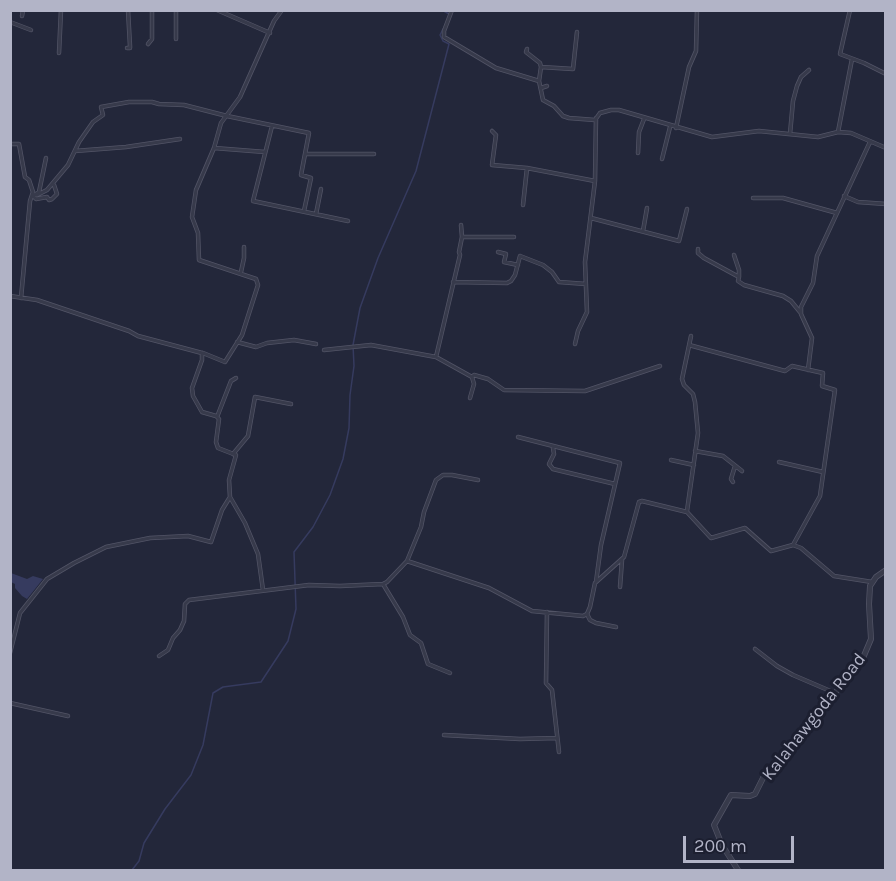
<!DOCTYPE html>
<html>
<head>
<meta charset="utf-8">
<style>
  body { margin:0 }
  #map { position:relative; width:896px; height:881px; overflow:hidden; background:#23273a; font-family:Karla,sans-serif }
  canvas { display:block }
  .frame { position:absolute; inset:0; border:12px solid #b2b4c7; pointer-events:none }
  .scale { position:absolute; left:683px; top:836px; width:111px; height:27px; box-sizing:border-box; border:3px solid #b2b4c7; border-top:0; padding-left:8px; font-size:18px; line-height:21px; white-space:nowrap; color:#b2b4c7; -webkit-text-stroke:4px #1c1f30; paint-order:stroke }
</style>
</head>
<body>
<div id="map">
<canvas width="896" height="881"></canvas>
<div class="frame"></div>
<div class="scale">200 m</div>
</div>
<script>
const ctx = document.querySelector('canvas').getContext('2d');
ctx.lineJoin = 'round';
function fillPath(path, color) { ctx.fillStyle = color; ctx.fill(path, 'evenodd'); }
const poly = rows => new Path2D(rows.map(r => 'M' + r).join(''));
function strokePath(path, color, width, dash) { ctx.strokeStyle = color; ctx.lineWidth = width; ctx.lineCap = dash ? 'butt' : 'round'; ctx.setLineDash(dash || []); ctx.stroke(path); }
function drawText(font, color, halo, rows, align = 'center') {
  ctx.font = font + ' Karla,sans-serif'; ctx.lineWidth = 6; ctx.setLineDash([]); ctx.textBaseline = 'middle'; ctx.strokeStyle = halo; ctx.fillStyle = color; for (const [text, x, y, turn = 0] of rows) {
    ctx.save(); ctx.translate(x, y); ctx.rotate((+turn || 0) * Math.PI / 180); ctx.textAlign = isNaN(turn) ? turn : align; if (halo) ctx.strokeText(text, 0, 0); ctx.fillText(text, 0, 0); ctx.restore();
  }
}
const water = poly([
  [11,573,27,579,33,576,43,579,27,599,22,596,15,588,15,584,11,582]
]);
const stream = poly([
  [442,10,449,14],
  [132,870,139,861,144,843,165,809,191,775,203,745,213,693,223,687,261,682,288,641,296,609,294,552,313,527,330,495,343,459,349,428,350,395,354,366,353,345,360,308,378,258,416,171,449,44,443,41,440,35,443,29]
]);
const minor = poly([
  [176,10,176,39],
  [217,10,270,33],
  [452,10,444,31,444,37,496,68,539,81,543,100,554,106,563,116,569,118,595,120,600,113,611,110,619,110,712,137,759,131,818,137,838,132,851,133,886,148],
  [850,10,840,54,864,63,886,74],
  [22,16,23,10],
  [10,22,31,30],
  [148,44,152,39,152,10],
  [127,48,130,48,130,46,128,10],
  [527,49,526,52,540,63,541,67,539,81],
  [59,53,61,10],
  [541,67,573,69,577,32],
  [541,88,547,86],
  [272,126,253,201,348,221],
  [676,128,689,67,696,51,697,10],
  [492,131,496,135,492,165,527,168,595,181],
  [838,132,852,59],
  [790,134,793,101,797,86,801,77,809,70],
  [10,144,19,144,25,177,29,180,33,192,30,201,21,298],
  [214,148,265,152],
  [75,151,126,147,180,139],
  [638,153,639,132,644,119],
  [306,154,374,154],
  [46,158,39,192,33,196,36,199,47,197,49,200,52,199,57,194,54,185],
  [662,159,670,127],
  [37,195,47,190,68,165,79,142,93,122,103,115,101,107,129,102,152,102,159,104,184,105,227,116,309,133,301,175,311,178,304,211],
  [844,196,858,202,886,204],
  [753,198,783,198,837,213],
  [523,205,527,168],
  [316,214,321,189],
  [591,218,679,241,687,209],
  [643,231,647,208],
  [462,237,514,237],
  [698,249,698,253,704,258,739,277,738,281,744,285,783,296,791,301,800,312],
  [498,252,506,254,504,262,518,265],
  [734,255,739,270,739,277],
  [241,272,244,258,244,247],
  [453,282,507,283,511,281,515,275,520,256,543,265,552,272,559,282,586,284],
  [10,296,37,300,129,331,138,336,202,353,202,360,192,388,193,396,202,412,216,416,219,419,216,442,218,448,236,455,229,480,230,497,245,523,258,554,263,590],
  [237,342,256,347,267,343,294,340,316,344],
  [575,344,578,331,587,312,585,262,595,181,596,118],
  [689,345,785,371,792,366,823,373,822,386,835,390,820,496,793,545],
  [324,350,371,345,436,357,472,377,474,384,470,398],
  [203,353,225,362,242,335,258,285,256,279,199,260,198,233,192,217,196,190,214,148,221,123,240,97,274,21,282,10],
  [436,357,460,255,459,252,462,237,461,225],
  [808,370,812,338,801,314,801,307,813,283,817,256,870,142],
  [472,377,474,375,488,379,504,390,585,391,660,366],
  [217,417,231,381,236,378],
  [518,437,620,463,601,545,596,582],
  [553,448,554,454,549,464,553,469,615,484],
  [695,451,723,456,742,471],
  [233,454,248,436,255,397,291,404],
  [671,460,694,465],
  [779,462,823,472],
  [733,482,731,479,735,466],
  [687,511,698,433,695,402,693,394,684,385,682,379,691,336],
  [407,561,489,588,532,611,583,616,587,614,590,607,595,583,624,557,639,502,642,501,687,512,711,538,745,528,771,551,793,545,801,548,834,576,872,582],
  [383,584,403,617,410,635,421,643,428,664,450,673],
  [620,587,622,560],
  [547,612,546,683,552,690,559,752],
  [587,614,590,620,596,623,616,627],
  [755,649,777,666,793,675,835,693],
  [10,653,20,613,47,579,74,563,106,547,150,538,188,536,211,542,222,510,230,497],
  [159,656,168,650,173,638,180,630,184,621,185,604,189,600,309,585,340,586,383,584,387,582,407,561,421,527,424,512,436,480,443,475,452,475,478,480],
  [10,703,68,716],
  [444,735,520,739,557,738]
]);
const tertiary = poly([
  [738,870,722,845,714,825,731,795,750,796,755,794,765,774,799,740,834,697,835,693,863,658,871,639,869,604,870,586,876,577,886,570]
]);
const streetNames = [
  ["Kalahawgoda Road",814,717,-52]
];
fillPath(water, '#363b5f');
strokePath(stream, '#363b5f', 1.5);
strokePath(minor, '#525466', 4.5);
strokePath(tertiary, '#525466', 6);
strokePath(minor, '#373a4b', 3);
strokePath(tertiary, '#373a4b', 4.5);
drawText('18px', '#b2b4c7', '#1c1f30', streetNames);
</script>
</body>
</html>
